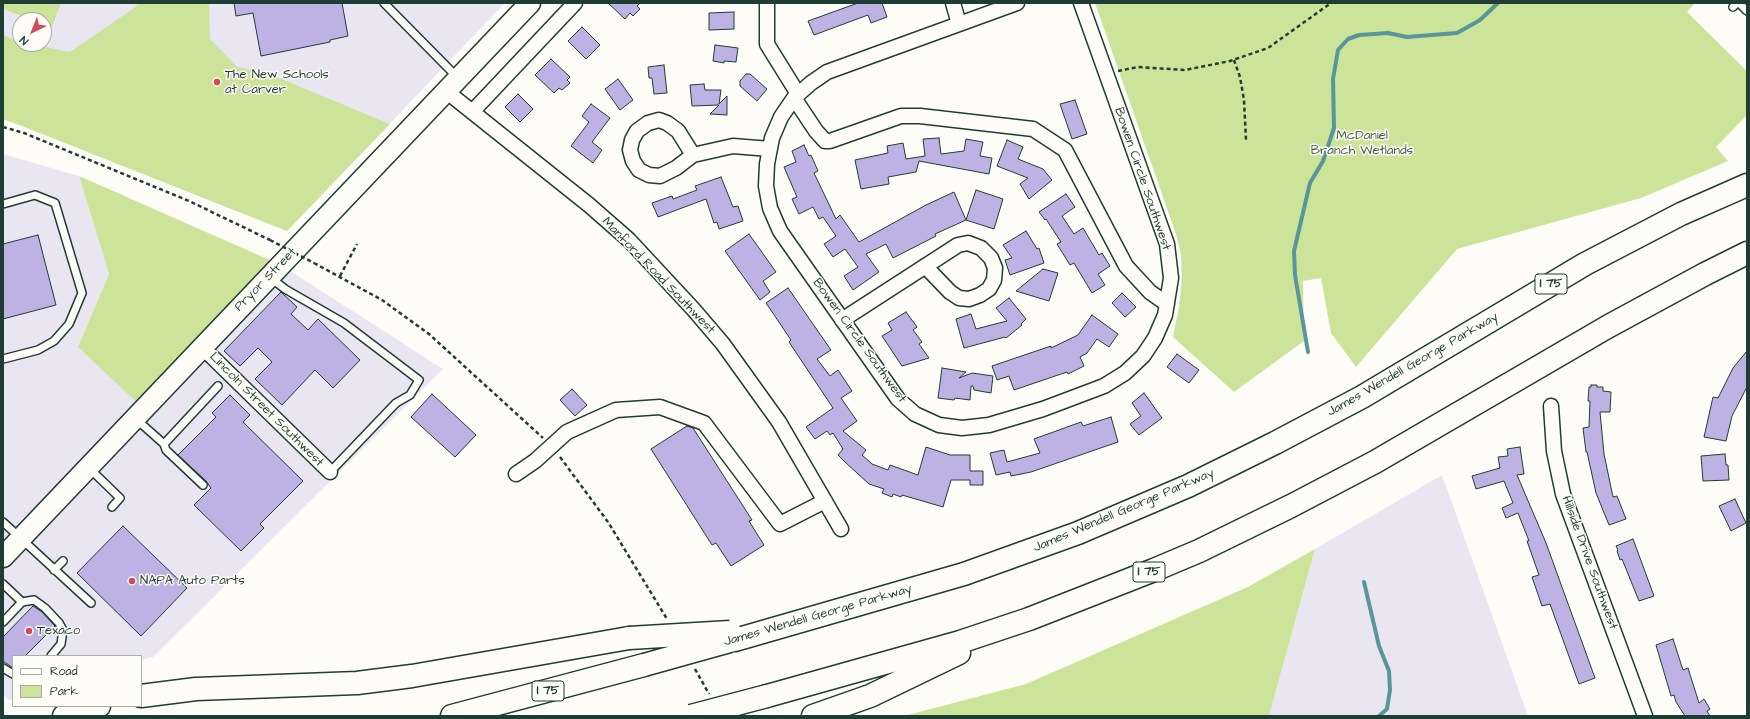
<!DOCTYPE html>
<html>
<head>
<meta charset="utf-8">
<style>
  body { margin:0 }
  #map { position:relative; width:1750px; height:719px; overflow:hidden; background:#fdfcf7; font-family:"Architects Daughter",sans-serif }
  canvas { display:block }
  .frame { position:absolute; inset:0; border:4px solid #1f3d34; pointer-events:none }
  .legend { position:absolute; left:12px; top:655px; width:130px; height:52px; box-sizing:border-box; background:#fdfcf7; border:1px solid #a4b0a9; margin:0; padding:5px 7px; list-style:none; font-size:12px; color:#1f3d34 }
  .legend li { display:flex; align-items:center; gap:8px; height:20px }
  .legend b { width:20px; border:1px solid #a4b0a9 }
  .north { position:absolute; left:12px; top:12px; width:40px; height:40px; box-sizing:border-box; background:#fdfcf7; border:1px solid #a4b0a9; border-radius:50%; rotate:223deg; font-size:11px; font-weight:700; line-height:16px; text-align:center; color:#1f3d34 }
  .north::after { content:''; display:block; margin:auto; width:14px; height:18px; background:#d1495b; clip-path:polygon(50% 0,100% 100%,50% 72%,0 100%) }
</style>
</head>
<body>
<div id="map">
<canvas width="1750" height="719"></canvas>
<div class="frame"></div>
<ul class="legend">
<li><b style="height:5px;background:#fdfcf7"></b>Road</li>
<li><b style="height:11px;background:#cbe49a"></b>Park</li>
</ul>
<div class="north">N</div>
</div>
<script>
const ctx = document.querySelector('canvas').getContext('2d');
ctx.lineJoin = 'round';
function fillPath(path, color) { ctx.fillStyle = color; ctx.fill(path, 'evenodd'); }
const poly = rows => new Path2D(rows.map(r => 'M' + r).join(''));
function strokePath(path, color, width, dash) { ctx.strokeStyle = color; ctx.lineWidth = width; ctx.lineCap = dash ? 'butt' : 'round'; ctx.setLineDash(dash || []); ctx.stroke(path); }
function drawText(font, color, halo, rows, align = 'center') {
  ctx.font = font + ' "Architects Daughter",sans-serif'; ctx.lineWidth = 3; ctx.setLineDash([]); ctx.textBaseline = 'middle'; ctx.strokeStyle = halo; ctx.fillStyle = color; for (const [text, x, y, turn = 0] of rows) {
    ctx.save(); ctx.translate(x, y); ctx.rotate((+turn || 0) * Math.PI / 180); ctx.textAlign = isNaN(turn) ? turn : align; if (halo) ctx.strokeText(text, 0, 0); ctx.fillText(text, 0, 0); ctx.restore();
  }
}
const built = poly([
  [3,3,505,3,287,231,22,126,3,119],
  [20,20,44,20,44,44,20,44],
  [3,154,79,176,109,274,78,347,281,265,443,369,153,657,141,660,141,656,13,656,13,699,9,700,3,694],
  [1442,475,1528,716,1269,716,1315,549]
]);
const green = poly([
  [3,3,61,3,52,27,44,24,44,20,32,20,3,9],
  [137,3,209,3,210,39,237,67,267,73,390,124,287,231,22,126,3,119,3,35,20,42,20,44,29,44,70,52,137,6],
  [1095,3,1695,3,1687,12,1747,71,1747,115,1716,147,1728,161,1641,198,1457,249,1356,367,1331,333,1321,278,1303,281,1304,341,1234,392,1173,337,1179,307,1182,278,1181,254,1176,234],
  [79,176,281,265,143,408,78,347,109,274],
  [1315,549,1269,716,904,716,1026,684,1248,587]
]);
const stream = poly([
  [1308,352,1295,275,1294,251,1310,183,1323,161,1334,128,1333,79,1338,50,1348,39,1359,35,1388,33,1407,37,1457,33,1480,20,1498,3],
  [1364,582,1379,646,1389,671,1390,690,1387,709,1379,716]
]);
const building = poly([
  [234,3,342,3,348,36,330,40,330,42,261,56,253,13,236,16,234,3],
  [608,3,640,3,637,6,640,9,633,16,630,13,625,19,608,3],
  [858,3,882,3,887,17,871,23,868,15,814,35,808,21,858,3],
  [734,12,734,29,709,30,709,13,734,12],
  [582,27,600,45,586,59,568,41,582,27],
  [715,45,738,48,736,62,724,61,724,63,713,61,715,45],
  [551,59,570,77,567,80,570,83,562,90,559,88,554,93,535,75,551,59],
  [664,65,667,93,654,94,652,78,649,78,648,67,664,65],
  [746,74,750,74,767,89,757,101,740,86,740,81,746,74],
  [618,79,633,100,620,110,605,89,618,79],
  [704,84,705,90,721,90,719,104,727,96,727,115,710,114,719,105,692,106,690,85,704,84],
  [518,94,533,109,520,122,505,107,518,94],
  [1075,100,1087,134,1072,139,1060,104,1075,100],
  [591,104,610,118,592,142,602,150,593,163,571,146,589,122,582,116,591,104],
  [939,138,941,154,964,151,966,139,983,142,980,156,992,158,989,174,919,161,916,172,888,177,889,184,861,189,855,160,888,153,887,146,903,143,906,159,925,156,923,139,939,138],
  [1007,140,1023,147,1018,159,1043,169,1052,180,1029,199,1020,184,1028,178,997,166,1007,140],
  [804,145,809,156,811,155,818,171,814,173,836,219,840,215,859,242,926,205,954,192,966,220,935,234,936,236,893,258,886,244,866,254,879,272,853,290,844,276,858,267,845,249,833,257,824,244,836,236,823,217,819,219,813,207,799,214,792,199,797,197,784,167,796,162,792,151,804,145],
  [721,177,733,207,738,206,743,221,719,229,717,222,714,223,706,199,658,217,652,203,672,196,673,199,697,190,695,186,721,177],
  [976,190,1003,199,994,229,966,220,976,190],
  [1066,194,1075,207,1062,216,1074,234,1083,228,1099,255,1102,253,1110,266,1098,274,1105,285,1092,293,1074,263,1070,265,1057,244,1061,242,1046,219,1045,220,1039,212,1066,194],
  [1026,231,1037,249,1039,248,1044,263,1010,275,1005,260,1012,258,1003,245,1026,231],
  [749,234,776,272,763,281,770,292,760,300,725,251,749,234],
  [38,235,56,305,3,319,3,244,38,235],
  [1043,269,1058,273,1049,301,1016,291,1043,269],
  [788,288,831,350,817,359,830,376,838,370,852,391,841,398,857,421,843,431,866,450,862,455,872,464,888,470,890,465,918,475,926,447,950,455,970,455,970,471,983,471,983,485,970,485,970,480,951,480,943,507,902,495,901,497,893,494,892,497,882,493,884,489,869,484,845,462,838,455,843,449,833,433,830,435,827,431,815,439,806,427,833,408,789,342,791,340,766,303,788,288],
  [281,292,297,307,291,314,308,330,318,319,360,360,333,388,315,370,282,405,255,379,272,362,258,348,240,366,224,351,281,292],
  [1122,293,1136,307,1125,317,1112,303,1122,293],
  [1009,298,1026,319,1021,324,1022,325,1006,338,1005,337,964,348,956,319,971,314,976,329,1007,321,996,308,1009,298],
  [906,312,917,327,913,330,922,342,919,344,929,358,902,366,882,336,892,330,888,323,906,312],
  [1092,315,1118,334,1109,347,1097,339,1087,353,1080,357,1084,366,1068,374,1067,372,1014,390,1009,376,997,380,992,366,1051,346,1051,348,1078,335,1092,315],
  [1747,351,1747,387,1732,416,1726,441,1704,437,1713,397,1718,398,1733,368,1747,351],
  [1177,354,1199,370,1189,383,1167,367,1177,354],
  [942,368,966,372,959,378,972,373,993,376,991,393,974,390,973,386,971,386,970,400,955,398,954,400,938,398,942,368],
  [1591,385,1597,385,1597,387,1603,387,1603,391,1611,392,1610,412,1600,412,1604,454,1613,497,1617,496,1626,519,1609,525,1596,493,1587,452,1586,452,1583,428,1589,427,1590,401,1588,401,1589,387,1591,387,1591,385],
  [572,389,587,405,575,416,560,400,572,389],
  [1144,393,1162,418,1139,435,1130,424,1141,416,1132,403,1144,393],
  [432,394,476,435,455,457,411,417,432,394],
  [230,395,250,415,243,422,303,481,260,524,264,528,241,551,194,505,211,488,206,481,178,455,216,417,212,413,230,395],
  [1111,417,1118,442,1031,472,1011,476,1010,472,996,475,990,453,1004,450,1007,462,1040,453,1034,439,1081,422,1083,426,1111,417],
  [687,426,693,428,752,520,749,521,764,545,731,566,716,543,712,545,651,449,687,426],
  [1520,447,1524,474,1517,475,1546,543,1595,678,1579,684,1550,604,1542,606,1532,577,1539,575,1527,541,1529,541,1518,513,1506,518,1502,508,1513,503,1504,481,1476,489,1472,476,1500,468,1498,457,1508,456,1507,449,1520,447],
  [1725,454,1726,465,1728,465,1729,480,1703,481,1701,456,1725,454],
  [1735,499,1746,523,1731,531,1719,506,1735,499],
  [123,526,187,588,141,636,77,573,123,526],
  [1633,539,1654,596,1639,601,1622,559,1620,560,1617,551,1618,550,1616,546,1633,539],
  [33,606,42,612,55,626,25,656,13,656,13,668,3,661,3,637,33,606],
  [1673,639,1683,670,1688,668,1699,703,1704,699,1710,709,1707,711,1710,716,1685,716,1676,702,1674,695,1671,696,1656,645,1673,639]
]);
const path = poly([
  [1234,60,1240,77,1244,100,1246,140],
  [1118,71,1138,67,1185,70,1230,61,1268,48,1331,3],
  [3,127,24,133,189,201,270,240],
  [314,263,382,300,429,334,543,438],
  [340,276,357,244],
  [560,457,608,522,667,619],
  [695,669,709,694]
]);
const lane = poly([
  [384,3,458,78],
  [1739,3,1747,11],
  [1733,7,1737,3],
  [3,204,35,195,55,203,82,293,69,324,54,341,38,350,3,359],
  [271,278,285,289,344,323,419,380,410,395,396,403,330,472],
  [136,419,164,444,218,386],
  [164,444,166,450,203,485],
  [90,469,120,498,112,507],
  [3,522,91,603],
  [54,570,63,561],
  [3,584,22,602],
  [3,622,22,602,34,600,45,608,59,623,63,630,61,644,51,656],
  [3,668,13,674]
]);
const street = poly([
  [767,3,767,44,798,94],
  [953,3,959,24],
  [1017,3,827,72,811,83,794,98,781,117,772,138,767,164,766,186,770,208,780,231,898,399,915,414,939,425,962,428,989,425,1043,409,1104,386,1125,373,1143,356,1155,338,1165,315,1171,278,1167,244,1081,3],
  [446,91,589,205,629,240,694,310,723,344,779,422,841,529],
  [794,98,816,131,825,141,830,141,901,116,920,116,1033,129,1065,150,1126,266,1150,292,1167,304],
  [472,112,575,3],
  [693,155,678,131,667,123,659,120,648,123,637,131,632,140,630,150,633,161,639,170,649,175,660,176,676,168,693,155,733,146,770,149],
  [842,320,941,256,958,245,968,243,981,248,991,258,995,268,994,280,989,289,980,295,969,299,959,298,950,292,925,266],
  [202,347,330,472],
  [1551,406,1554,451,1563,494,1645,716],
  [516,474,535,461,567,432,616,410,660,407,704,423,780,524,825,501]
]);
const secondary = poly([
  [3,557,530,3]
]);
const highway = poly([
  [735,640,964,574,1078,533,1188,486,1275,443,1362,397,1585,264,1681,214,1747,185],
  [141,696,196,689,357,683,412,676,629,638],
  [767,696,960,642,1029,619,1154,570,1199,551,1291,506,1375,462,1609,326,1705,274,1747,253],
  [64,716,99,706],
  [452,716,644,665],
  [813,716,870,696,959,653]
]);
const pathBridge = poly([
  [270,240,314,263]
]);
const highwayBridge = poly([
  [629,638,730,632],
  [644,665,730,641],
  [691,716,767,696]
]);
const markers = [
  [217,82,4,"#d1495b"],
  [132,581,4,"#d1495b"],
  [29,631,4,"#d1495b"]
];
const shields = [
  [1551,284,32],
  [1149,572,32],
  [548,691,32]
];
const shieldNames = [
  ["I 75",1551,284],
  ["I 75",1149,572],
  ["I 75",548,691]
];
const poiNames = [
  ["The New Schools",225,75],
  ["at Carver",225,90],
  ["NAPA Auto Parts",140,581],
  ["Texaco",37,631]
];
const parkNames = [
  ["McDaniel",1362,136],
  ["Branch Wetlands",1362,151]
];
const streetNames = [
  ["Bowen Circle Southwest",1142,179,71],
  ["Manford Road Southwest",658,276,46],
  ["Pryor Street",266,280,-46],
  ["Bowen Circle Southwest",859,341,54],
  ["James Wendell George Parkway",1413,365,-30],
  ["Lincoln Street Southwest",266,410,45],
  ["James Wendell George Parkway",1124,511,-23],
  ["Hillside Drive Southwest",1589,563,70],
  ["James Wendell George Parkway",818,616,-16]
];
fillPath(built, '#eae6f1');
fillPath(green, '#cbe49a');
strokePath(stream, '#5a9699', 4);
fillPath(building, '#beb2e4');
strokePath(building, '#1f3d34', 1);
strokePath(lane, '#1f3d34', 10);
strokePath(street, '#1f3d34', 17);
strokePath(secondary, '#1f3d34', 23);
strokePath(highway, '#1f3d34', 25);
strokePath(path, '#1f3d34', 2.5, [4, 3]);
strokePath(lane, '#fdfcf7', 7);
strokePath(street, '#fdfcf7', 14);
strokePath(secondary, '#fdfcf7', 20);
strokePath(highway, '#fdfcf7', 22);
strokePath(highwayBridge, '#1f3d34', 25, []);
strokePath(pathBridge, '#1f3d34', 2.5, [4, 3]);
strokePath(highwayBridge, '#fdfcf7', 22);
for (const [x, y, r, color] of markers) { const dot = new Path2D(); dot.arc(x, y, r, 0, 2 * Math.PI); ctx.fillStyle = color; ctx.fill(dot); strokePath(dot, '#fdfcf7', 1.5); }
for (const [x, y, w] of shields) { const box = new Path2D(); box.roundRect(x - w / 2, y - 10, w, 20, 3); ctx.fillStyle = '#fdfcf7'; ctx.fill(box); strokePath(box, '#1f3d34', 1); }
drawText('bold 12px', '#1f3d34', null, shieldNames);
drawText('13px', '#1f3d34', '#fdfcf7', poiNames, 'left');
drawText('13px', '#415e48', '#fdfcf7', parkNames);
drawText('13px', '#1f3d34', '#fdfcf7', streetNames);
</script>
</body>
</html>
